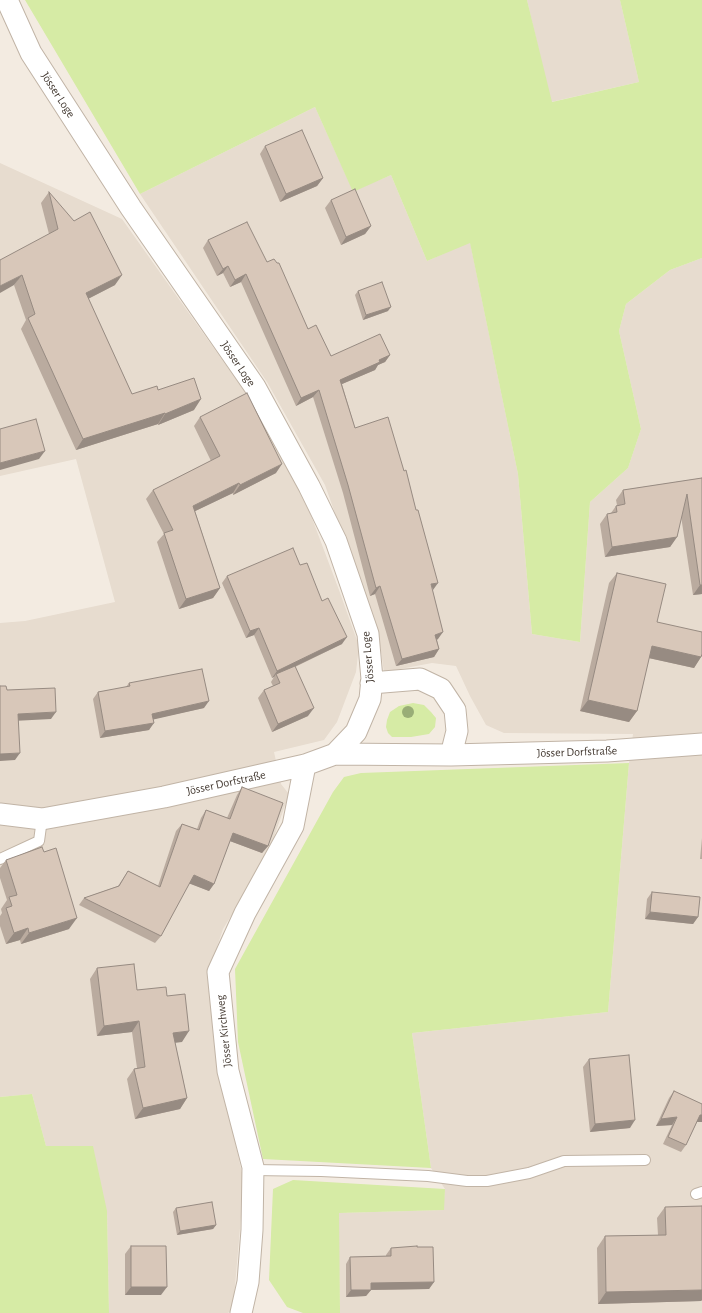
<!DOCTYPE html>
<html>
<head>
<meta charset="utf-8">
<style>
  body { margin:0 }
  canvas { display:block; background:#f3ebe1 }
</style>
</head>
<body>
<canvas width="702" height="1313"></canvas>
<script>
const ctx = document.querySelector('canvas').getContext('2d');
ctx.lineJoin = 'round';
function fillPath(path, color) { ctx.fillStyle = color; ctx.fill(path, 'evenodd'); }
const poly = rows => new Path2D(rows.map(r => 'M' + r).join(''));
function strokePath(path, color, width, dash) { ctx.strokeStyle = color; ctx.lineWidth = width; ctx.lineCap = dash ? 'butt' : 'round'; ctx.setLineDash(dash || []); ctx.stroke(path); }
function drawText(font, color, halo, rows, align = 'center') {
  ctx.font = font + ' "Alegreya Sans",sans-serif'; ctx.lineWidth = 4; ctx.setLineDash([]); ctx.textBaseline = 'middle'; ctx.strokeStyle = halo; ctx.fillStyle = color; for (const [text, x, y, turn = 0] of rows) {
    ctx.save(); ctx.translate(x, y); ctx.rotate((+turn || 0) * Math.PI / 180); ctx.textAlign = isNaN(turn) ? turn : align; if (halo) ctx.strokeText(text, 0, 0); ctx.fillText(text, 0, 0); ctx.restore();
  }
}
const residential = poly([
  [527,0,620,0,639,82,551,102],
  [315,107,353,191,391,175,427,261,470,242,518,474,532,634,580,642,590,502,628,468,641,429,619,331,626,304,670,270,702,258,702,1313,340,1313,338,1213,443,1210,445,1189,431,1168,412,1033,608,1012,629,763,633,734,504,733,486,725,470,696,456,666,432,663,384,672,379,638,325,485,267,382,140,194],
  [0,163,122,219,245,392,301,489,339,590,359,646,356,672,337,722,324,740,274,752,281,784,289,794,267,857,223,929,207,977,220,1075,244,1182,233,1309,228,1313,109,1313,107,1211,46,1146,32,1094,0,1097,0,623,25,621,115,602,76,459,0,476]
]);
const green = poly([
  [25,0,527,0,552,102,639,82,620,0,702,0,702,258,670,270,626,304,619,331,641,429,628,468,590,502,580,642,532,634,518,474,470,243,427,261,391,175,353,192,315,107,140,194],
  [413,703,424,705,431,712,436,718,435,727,429,734,411,737,392,737,388,733,386,727,387,720,390,712,399,706],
  [629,763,608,1012,412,1033,431,1168,263,1159,238,1042,235,969,333,792,344,777,361,773],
  [32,1094,46,1146,93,1146,107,1211,109,1313,0,1313,0,1097],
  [293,1180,445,1189,444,1210,339,1213,340,1313,303,1313,287,1307,269,1280,273,1189]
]);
const lane = poly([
  [0,859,39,841,42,819],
  [253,1170,321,1171,428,1176,467,1181,487,1181,529,1173,564,1161,645,1160],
  [696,1194,702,1192]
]);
const street = poly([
  [7,0,31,53,131,208,255,387,309,486,336,541,368,634,372,679,370,699,356,732,335,754],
  [371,683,420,679,441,689,455,710,457,731,451,755],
  [0,814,42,819,164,797,305,765,335,754,451,755,607,751,702,744],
  [241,1313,248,1282,252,1230,253,1167,228,1071,218,972,245,913,293,826,305,765]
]);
const trees = [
  [408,712]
];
const wall = poly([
  [265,146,323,178,317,186,280,202,260,154],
  [49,192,115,285,88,299,132,394,158,390,194,410,158,425,158,424,76,450,21,329,26,320,14,285,49,234,41,203],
  [331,200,371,226,365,234,341,245,325,208],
  [208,240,267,262,308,329,331,356,390,355,385,362,378,365,375,370,342,384,355,428,432,590,438,639,437,640,439,649,434,657,396,666,375,594,370,596,343,493,313,397,296,406,241,282,230,287,223,273,217,276,203,248],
  [358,291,388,311,363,320,355,295],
  [200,417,276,473,233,495,233,493,195,511,220,588,213,598,179,609,157,542,164,534,146,499,153,490,211,461,194,426],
  [702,478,702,594,693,595,681,516,677,537,670,547,605,557,600,524,607,514,611,513,616,506,617,505,616,500,623,490],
  [300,565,322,601,342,644,295,667,308,716,272,732,258,698,264,690,273,686,271,682,274,677,272,678,254,635,246,638,222,583,227,576],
  [617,573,657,622,701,657,694,668,649,658,637,711,629,722,580,711,609,583],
  [129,683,204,708,153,719,149,730,100,738,93,699,98,692,126,687],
  [242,787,268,846,262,853,230,841,214,884,209,891,189,883,161,936,155,943,79,905,84,898,118,886,128,871,158,886,176,831,182,824,197,829,201,818,206,810,227,818,237,795],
  [702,838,702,859,700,859],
  [6,860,69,929,21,944,20,940,6,944,0,926,0,916,2,913,1,909,7,900,0,878,0,868],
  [652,892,698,917,693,924,645,919,647,899],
  [97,968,137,990,167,996,182,1042,175,1042,187,1098,180,1109,135,1119,127,1079,134,1069,137,1068,132,1032,97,1036,90,979],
  [589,1059,630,1128,590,1132,583,1067],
  [674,1091,702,1104,702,1122,697,1122,686,1145,681,1152,663,1144,672,1125,656,1126,669,1098],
  [702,1206,702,1300,701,1301,598,1304,597,1248,605,1236,658,1235,657,1218,665,1207],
  [176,1208,216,1225,213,1229,177,1235,173,1212],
  [131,1246,161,1295,125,1295,125,1254],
  [417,1247,434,1282,429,1289,371,1290,366,1296,346,1297,346,1264,350,1257,386,1256,386,1255,391,1248]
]);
const shadedWall = poly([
  [323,178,317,186,280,202,286,194],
  [371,226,365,234,341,245,346,237],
  [228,266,223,273,217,276,223,269],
  [246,274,241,282,230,287,235,280],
  [22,275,14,285,0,293,0,286],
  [122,275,115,285,78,304,86,293],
  [391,307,388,311,363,320,366,315],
  [390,355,385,362,378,365,375,370,335,387,340,380,379,360],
  [319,390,313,397,296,406,301,398],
  [201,399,194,410,158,425,165,414],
  [165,413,158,424,76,450,83,439],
  [45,451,39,459,0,470,0,463],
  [282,464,276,473,233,495,240,485],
  [239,483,233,493,187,515,193,506],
  [677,537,670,547,605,557,612,547],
  [438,583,433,590,431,584],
  [700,585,702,585,702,594,693,595],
  [380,586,375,594,370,596,376,588],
  [220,588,213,598,179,609,186,599],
  [259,628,254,635,246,638,250,631],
  [443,632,438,639,430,642,435,635],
  [347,637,342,644,277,675,276,674,274,677,272,678,277,671],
  [652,646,701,657,694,668,644,657],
  [439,649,434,657,396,666,402,659],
  [588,700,637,711,629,722,580,711],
  [209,701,204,708,147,721,152,714],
  [314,708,308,716,272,732,278,724],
  [56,712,51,719,13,721,18,714],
  [154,723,149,730,100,738,105,731],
  [20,753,15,760,0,761,0,754],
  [233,833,268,846,262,853,227,840],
  [194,875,214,884,209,891,188,883],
  [650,912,698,917,693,924,645,919],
  [77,918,69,929,21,944,29,933],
  [28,928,20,940,6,944,14,933],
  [139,1021,132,1032,97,1036,104,1026],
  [189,1031,182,1042,166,1044,173,1033],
  [187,1098,180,1109,135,1119,143,1108],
  [700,1115,702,1115,702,1122,695,1122],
  [677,1117,672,1125,656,1126,661,1119],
  [635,1120,630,1128,590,1132,595,1124],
  [216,1225,213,1229,177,1235,180,1231],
  [434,1282,429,1289,366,1290,371,1283],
  [131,1287,167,1287,161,1295,125,1295],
  [351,1290,371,1290,366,1296,346,1297],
  [702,1290,702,1300,701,1301,598,1304,606,1292]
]);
const building = poly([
  [302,130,323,178,286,194,265,146,302,130],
  [355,189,371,226,346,237,331,200,355,189],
  [49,192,74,221,90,212,122,275,86,293,132,394,157,386,158,390,194,378,201,399,165,414,165,413,83,439,28,318,35,314,22,275,0,286,0,260,58,229,49,192],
  [247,222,267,262,274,259,277,263,279,263,308,329,316,325,331,356,380,334,390,355,379,360,380,362,340,380,355,428,388,417,404,471,406,470,416,510,418,510,438,583,431,584,443,632,435,635,439,649,402,659,380,586,376,588,348,485,319,390,301,398,246,274,235,280,228,266,223,269,208,240,247,222],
  [382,282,391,307,366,315,358,291,382,282],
  [247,393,282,464,240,485,239,483,193,506,220,588,186,599,164,533,173,530,153,490,220,456,200,417,247,393],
  [36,419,45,451,0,463,0,429,36,419],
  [702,478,702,585,700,585,687,494,677,537,612,547,607,514,617,512,616,506,625,504,623,490,702,478],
  [293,548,300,565,307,563,322,601,328,598,347,637,277,671,259,628,250,631,227,576,293,548],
  [617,573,666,584,657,622,702,632,702,654,701,657,652,646,637,711,588,700,617,573],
  [295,666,314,708,278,724,264,690,280,683,276,674,295,666],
  [202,669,209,701,152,714,154,723,105,731,98,692,130,686,129,683,202,669],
  [0,686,6,686,7,690,55,688,56,712,18,714,20,753,0,754,0,686],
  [242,787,283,803,268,846,233,833,214,884,194,875,161,936,84,898,119,886,128,871,160,887,182,824,199,830,206,810,230,819,242,787],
  [42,847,44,852,56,848,77,918,29,933,28,928,14,933,6,908,12,906,9,897,17,895,6,860,42,847],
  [652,892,700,897,698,917,650,912,652,892],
  [134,964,137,990,166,987,167,996,185,994,189,1031,173,1033,187,1098,143,1108,134,1069,145,1067,139,1021,104,1026,97,968,134,964],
  [629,1055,635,1120,595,1124,589,1059,629,1055],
  [674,1091,702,1104,702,1115,700,1115,686,1145,668,1137,677,1117,661,1119,674,1091],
  [212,1202,216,1225,180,1231,176,1208,212,1202],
  [702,1206,702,1290,606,1292,605,1236,666,1235,665,1207,702,1206],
  [131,1246,166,1246,167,1287,131,1287,131,1246],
  [417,1246,417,1247,433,1247,434,1282,371,1283,371,1290,351,1290,350,1257,391,1256,391,1248,417,1246]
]);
const streetNames = [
  ["Jösser Loge",58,95,57],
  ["Jösser Loge",238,364,56],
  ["Jösser Loge",368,657,-95],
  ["Jösser Dorfstraße",577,752,-2],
  ["Jösser Dorfstraße",226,783,-12],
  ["Jösser Kirchweg",224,1031,-96]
];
fillPath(residential, '#e7dccf');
fillPath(green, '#d6eba5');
strokePath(lane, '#c1b4a6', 12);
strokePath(street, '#c1b4a6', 23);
strokePath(lane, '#fff', 10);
strokePath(street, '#fff', 21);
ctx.fillStyle = '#99ad77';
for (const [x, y] of trees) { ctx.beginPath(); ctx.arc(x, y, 6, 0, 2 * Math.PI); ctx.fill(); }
fillPath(wall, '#baab9f');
fillPath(shadedWall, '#978b82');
fillPath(building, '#d8c7b9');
strokePath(building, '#978b82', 1);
drawText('12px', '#443a32', '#fff', streetNames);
</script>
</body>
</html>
